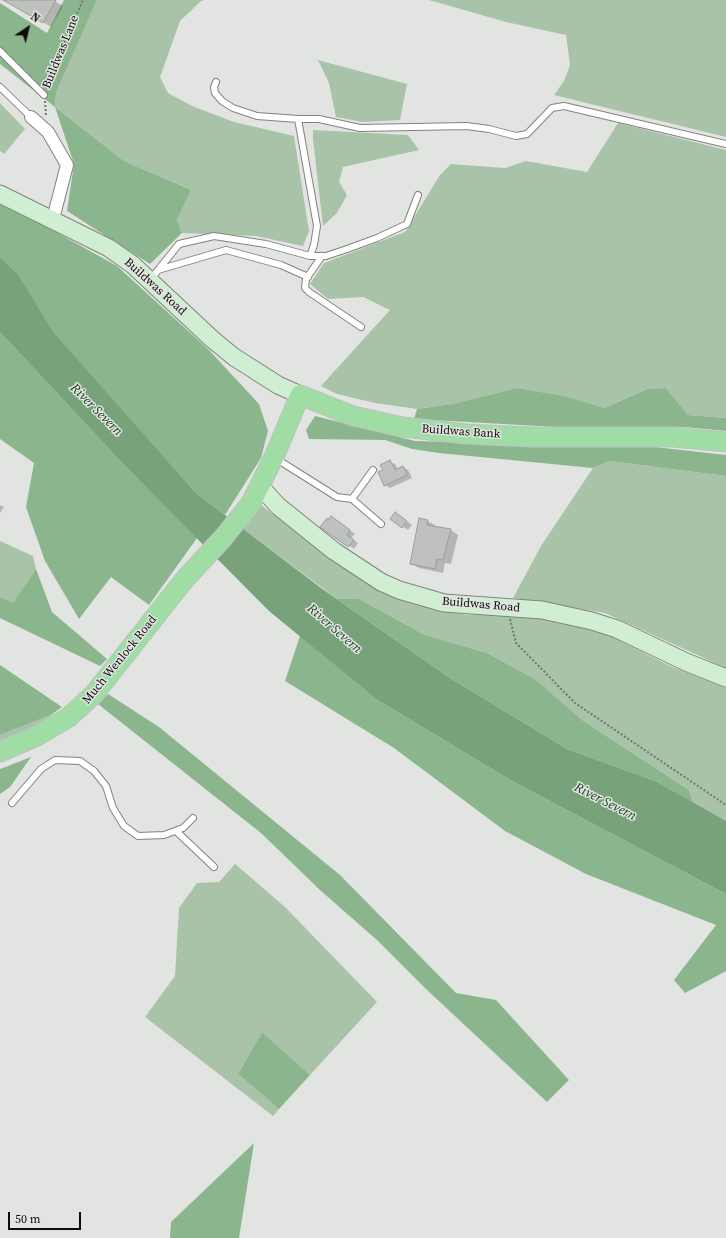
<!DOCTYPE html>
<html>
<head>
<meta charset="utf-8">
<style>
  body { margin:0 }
  #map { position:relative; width:726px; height:1238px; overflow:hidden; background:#e2e4e2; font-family:"Source Serif 4",serif }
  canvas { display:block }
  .north { position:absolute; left:8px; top:8px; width:40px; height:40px; -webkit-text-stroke:3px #e2e4e2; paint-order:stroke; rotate:35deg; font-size:11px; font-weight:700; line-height:16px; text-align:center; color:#0b0c0b }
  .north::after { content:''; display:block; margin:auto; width:14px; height:18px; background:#0b0c0b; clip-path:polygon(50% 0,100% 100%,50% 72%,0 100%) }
  .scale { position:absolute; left:8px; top:1212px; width:73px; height:18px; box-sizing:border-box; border:2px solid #0b0c0b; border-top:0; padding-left:5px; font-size:12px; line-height:14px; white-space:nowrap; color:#0b0c0b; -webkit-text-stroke:3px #e2e4e2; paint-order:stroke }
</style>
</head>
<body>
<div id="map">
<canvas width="726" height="1238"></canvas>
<div class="north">N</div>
<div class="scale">50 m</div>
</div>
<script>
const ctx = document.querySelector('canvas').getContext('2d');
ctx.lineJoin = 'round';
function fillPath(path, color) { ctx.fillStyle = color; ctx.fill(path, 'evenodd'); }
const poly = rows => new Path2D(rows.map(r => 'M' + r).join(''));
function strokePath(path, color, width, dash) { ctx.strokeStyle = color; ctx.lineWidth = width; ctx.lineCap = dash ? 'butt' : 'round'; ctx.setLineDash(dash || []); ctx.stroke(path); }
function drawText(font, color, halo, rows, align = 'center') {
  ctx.font = font + ' "Source Serif 4",serif'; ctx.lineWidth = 3; ctx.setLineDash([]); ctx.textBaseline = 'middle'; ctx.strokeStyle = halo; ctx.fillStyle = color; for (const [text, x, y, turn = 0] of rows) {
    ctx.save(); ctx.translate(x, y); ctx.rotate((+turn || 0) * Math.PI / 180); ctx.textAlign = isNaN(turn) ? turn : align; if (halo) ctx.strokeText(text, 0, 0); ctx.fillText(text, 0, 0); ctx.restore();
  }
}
const green = poly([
  [97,0,205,0,201,1,180,21,160,77,168,93,192,106,234,122,294,136,309,231,303,246,256,236,182,233,177,220,191,190,124,161,55,107,56,93],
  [429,0,726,0,726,137,554,95,564,81,570,65,566,35,506,22],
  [318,60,407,84,400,120,363,122,336,117,329,83],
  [0,103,25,129,4,154,0,151],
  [618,123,726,150,726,418,688,415,666,388,647,389,605,408,565,396,517,388,452,404,417,409,375,403,337,394,321,386,390,310,363,297,328,299,310,284,324,263,405,232,440,175,451,164,505,168,526,161,587,172],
  [313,130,408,135,419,150,343,167,339,182,347,195,337,213,323,226,313,139],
  [609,461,726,476,726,668,605,613,513,598,541,546,593,468],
  [261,505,340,565,411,603,467,615,510,614,555,619,597,629,670,666,726,688,726,821,693,803,689,790,582,720,535,679,487,653,425,635,359,599,337,599,242,528,246,519],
  [0,541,33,556,36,569,13,604,0,597],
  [51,715,40,726,0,744,0,735],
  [235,864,285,907,377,1002,310,1075,262,1032,238,1074,279,1109,273,1116,145,1017,175,976,179,908,197,883,219,882]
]);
const forest = poly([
  [64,0,97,0,56,93,55,107,124,161,191,190,177,220,182,233,150,264,67,211,74,164,55,107,0,64,0,3,47,33],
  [0,201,117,266,209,350,259,404,268,431,261,458,225,515,196,493,52,332,18,274,0,257],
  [0,332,125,466,197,538,149,605,111,577,79,619,45,561,26,507,34,463,0,439],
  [517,388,565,396,605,408,647,389,666,388,688,415,726,418,726,431,684,427,574,428,414,419,417,409,452,404],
  [315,416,415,441,655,447,726,455,726,476,609,461,593,468,439,453,412,449,385,440,309,439,306,430],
  [36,569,52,612,107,659,100,666,0,618,0,597,13,603],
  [337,599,359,599,425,635,487,653,535,679,582,720,689,790,693,803,655,781,567,749,450,678],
  [300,636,376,699,512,781,726,894,726,971,685,993,674,980,716,925,586,874,505,831,394,748,285,681],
  [0,665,62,707,51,715,0,735],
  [108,694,159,727,340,875,456,993,496,1000,569,1080,547,1102,426,989,378,941,320,890,261,833,98,704],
  [31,757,10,787,0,794,0,769],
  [262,1032,310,1075,279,1109,238,1074],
  [254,1143,239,1238,170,1238,171,1222]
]);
const water = poly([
  [0,257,18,274,53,332,196,493,321,588,450,678,567,749,655,781,726,821,726,894,512,781,376,699,269,611,125,466,0,332]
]);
const shadow = poly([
  [5,0,53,0,63,6,51,27],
  [390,462,395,464,398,469,403,467,408,470,412,478,390,488,385,485,384,470],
  [0,505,4,507,0,513],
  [332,517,355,534,351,538,358,543,354,549,322,527],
  [401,517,412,525,408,530,392,519],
  [427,521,435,525,435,527,451,530,458,535,451,564,445,563,443,573,419,568,411,563]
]);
const building = poly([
  [3,0,56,0,43,23,3,0],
  [390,460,395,470,403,466,407,475,384,486,378,472,383,470,380,465,390,460],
  [395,512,407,521,402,528,390,519,395,512],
  [331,516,350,530,347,535,354,540,348,547,320,527,327,518,329,519,331,516],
  [419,518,428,520,427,525,451,529,443,560,437,559,435,569,410,564,419,518]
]);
const path = poly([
  [45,87,83,0],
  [45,101,46,117],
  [510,619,516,643,575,703,726,805]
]);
const lane = poly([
  [0,51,44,95],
  [216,82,214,87,215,93,222,101,233,108,257,116,298,119],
  [0,87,31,117],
  [310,256,326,256,347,249,377,238,407,224,418,195],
  [322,256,306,279,305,288,309,292,361,327],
  [158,270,226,250,281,265,308,277],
  [150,280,179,244,214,236,266,244,310,256,314,245,317,226,298,119,319,119,360,128,467,126,489,129,516,136,527,134,552,108,564,106,726,144],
  [275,458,337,497,352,499,373,470],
  [352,499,381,524],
  [12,803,41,769,55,760,80,761,94,771,106,786,113,808,124,826,138,836,164,835,183,828,193,818],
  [176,831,214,867]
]);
const street = poly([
  [31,117,48,132,67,165,53,219]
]);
const secondary = poly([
  [0,194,109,248,133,265,212,339,234,357,278,385,300,395],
  [260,486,278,506,334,551,381,582,399,590,444,603,542,610,592,621,617,629,686,662,726,678]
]);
const primary = poly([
  [0,752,37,736,69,717,94,694,185,579,223,538,251,503,274,457,300,395,353,416,403,427,466,434,533,437,673,437,726,442]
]);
const streetNames = [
  ["Buildwas Lane",61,52,-68],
  ["Buildwas Road",155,287,42],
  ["Buildwas Bank",461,432,4],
  ["Buildwas Road",481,605,5],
  ["Much Wenlock Road",120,660,-51]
];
const waterNames = [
  ["River Severn",96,410,45],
  ["River Severn",334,629,41],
  ["River Severn",605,802,27]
];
fillPath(green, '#a9c3a9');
fillPath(forest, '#8bb68d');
fillPath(water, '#78a279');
fillPath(shadow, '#0003');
fillPath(building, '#bec1be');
strokePath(building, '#9b9d9b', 1);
strokePath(lane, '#818381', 8);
strokePath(street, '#818381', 14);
strokePath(secondary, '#818381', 19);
strokePath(primary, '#c0c0c0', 21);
strokePath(path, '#737473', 2, [2, 2]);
strokePath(lane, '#fff', 6);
strokePath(street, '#fff', 12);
strokePath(secondary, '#cfeed2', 17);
strokePath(primary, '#9fdda4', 19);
drawText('12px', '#0b0c0b', '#e2e4e2', streetNames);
drawText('italic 13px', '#0e3c14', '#e2e4e2', waterNames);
</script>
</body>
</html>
